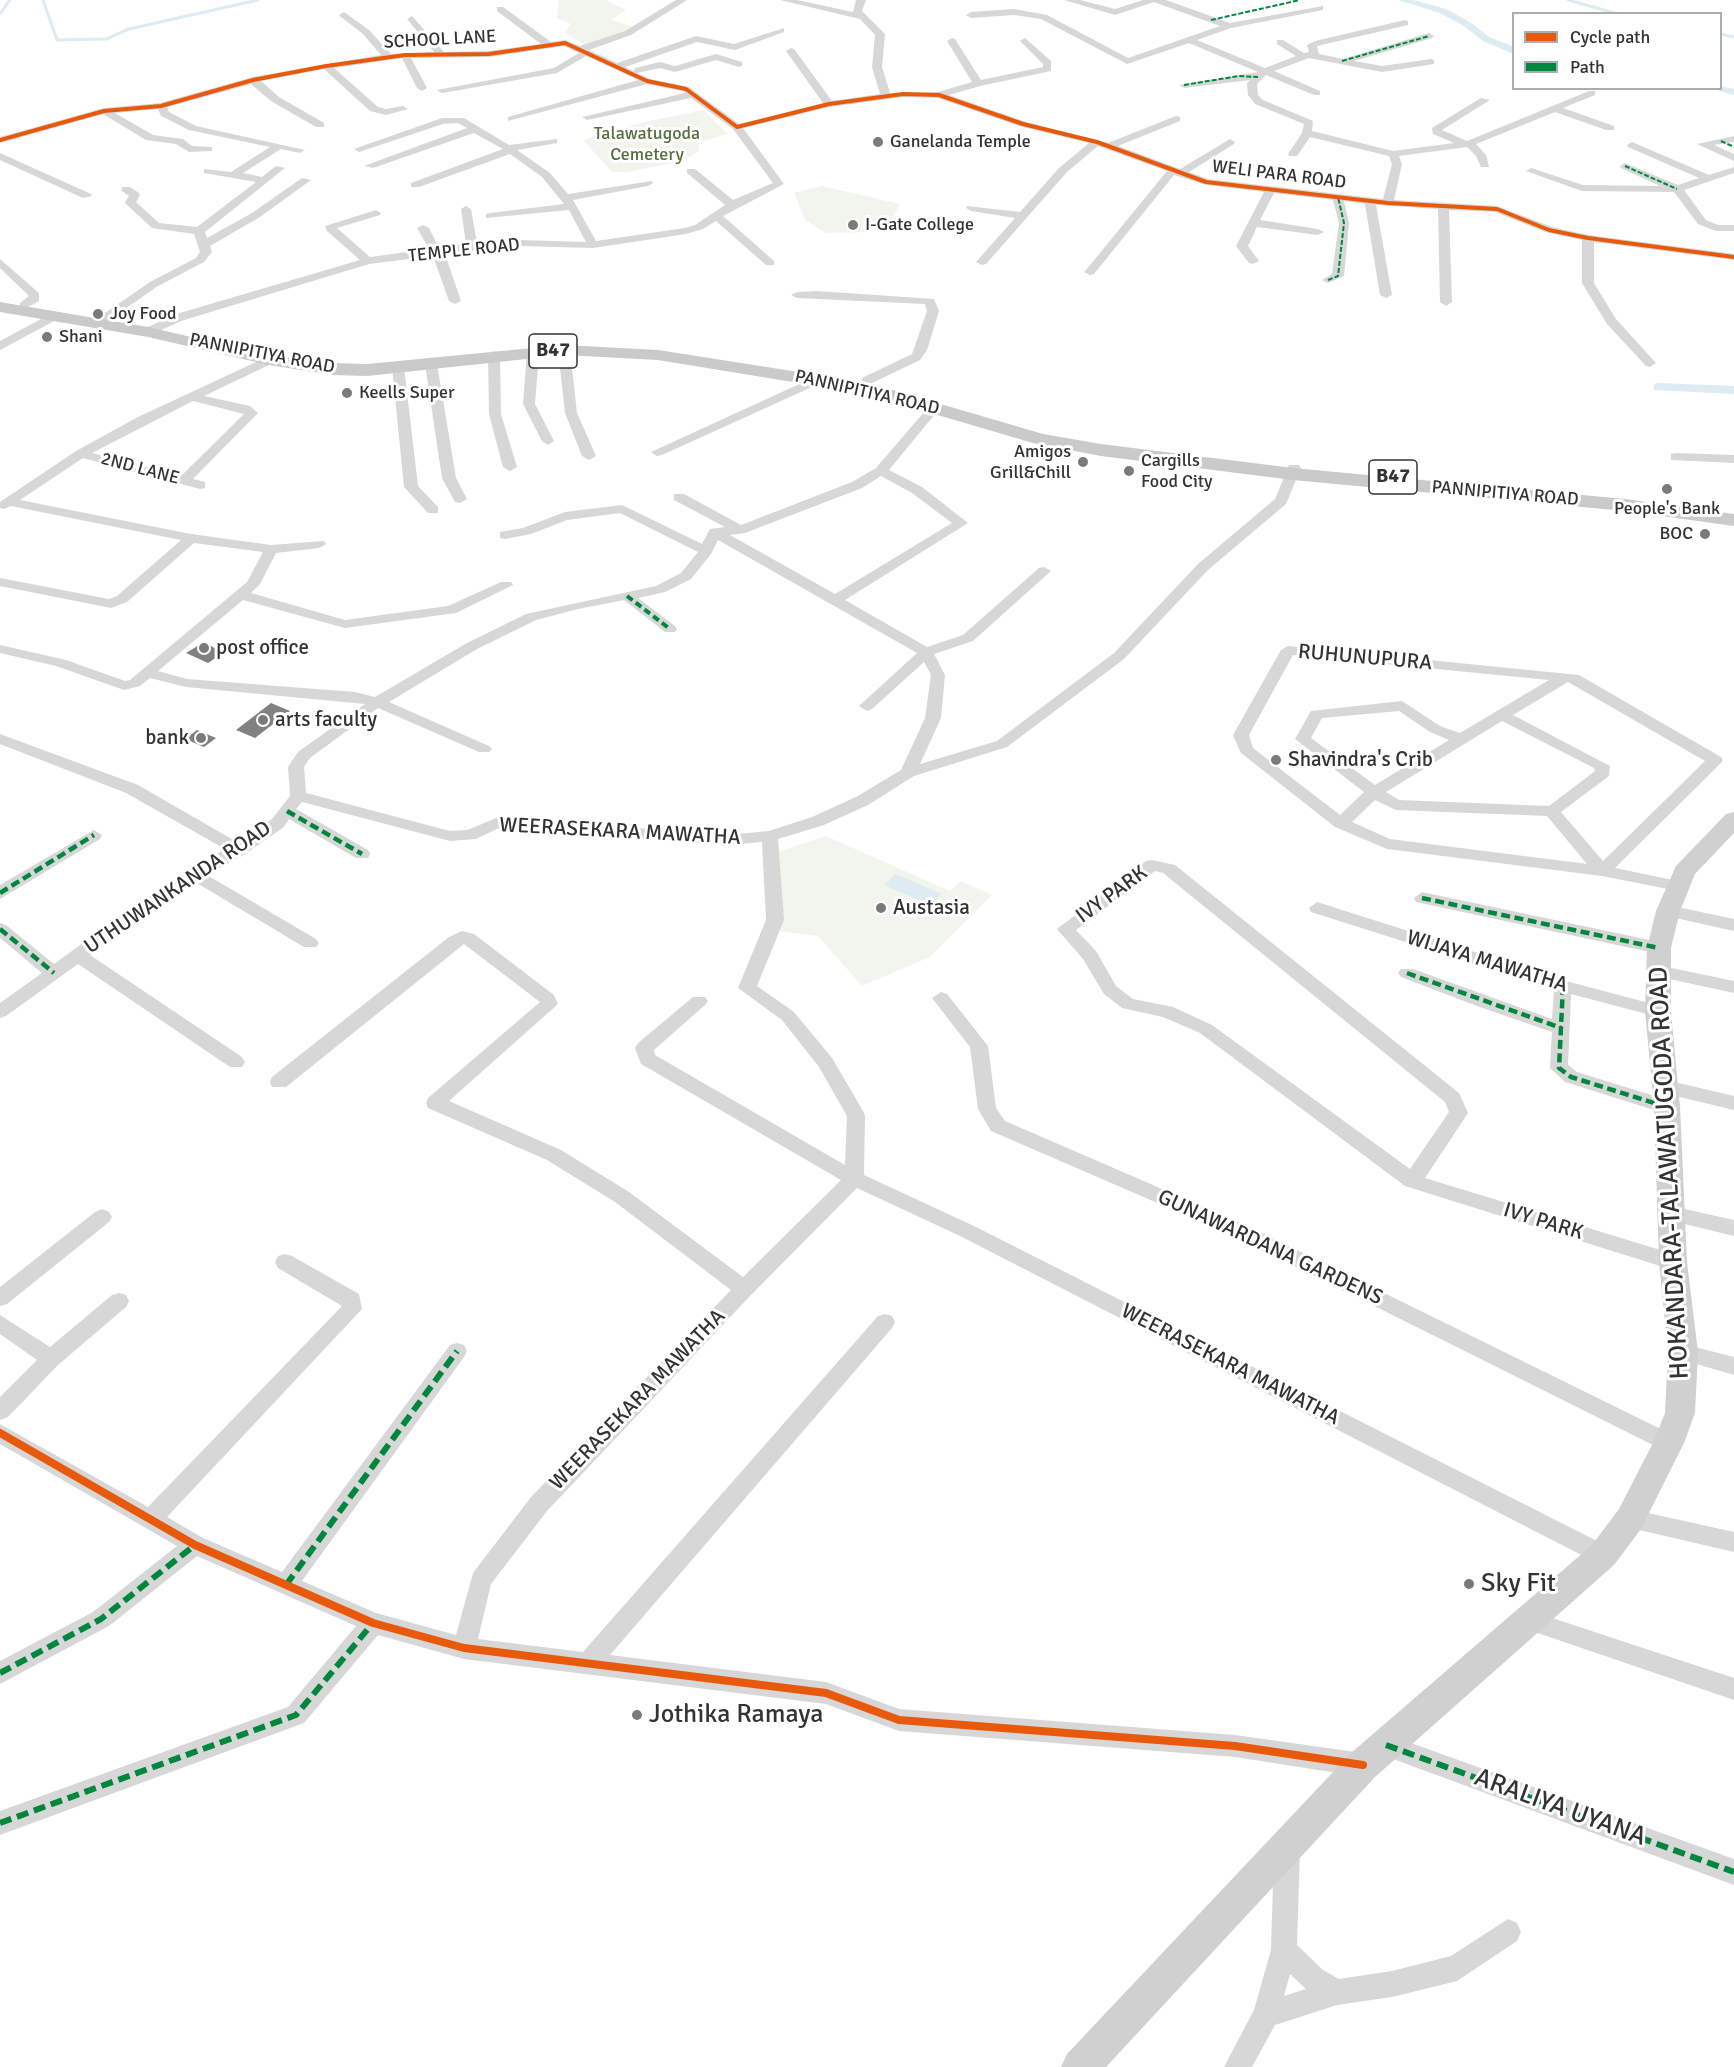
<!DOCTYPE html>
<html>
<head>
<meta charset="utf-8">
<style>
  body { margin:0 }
  #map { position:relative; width:1734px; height:2067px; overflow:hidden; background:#fff; font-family:Signika,sans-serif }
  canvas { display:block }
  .legend { position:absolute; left:1512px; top:12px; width:210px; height:78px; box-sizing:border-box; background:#fff; border:2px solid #adadad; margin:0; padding:8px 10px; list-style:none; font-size:18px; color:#333 }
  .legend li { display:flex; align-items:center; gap:12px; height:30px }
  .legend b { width:30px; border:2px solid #adadad }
</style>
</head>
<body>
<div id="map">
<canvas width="1734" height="2067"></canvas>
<ul class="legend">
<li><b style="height:8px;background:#e8590c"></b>Cycle path</li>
<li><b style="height:8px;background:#00873e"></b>Path</li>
</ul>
</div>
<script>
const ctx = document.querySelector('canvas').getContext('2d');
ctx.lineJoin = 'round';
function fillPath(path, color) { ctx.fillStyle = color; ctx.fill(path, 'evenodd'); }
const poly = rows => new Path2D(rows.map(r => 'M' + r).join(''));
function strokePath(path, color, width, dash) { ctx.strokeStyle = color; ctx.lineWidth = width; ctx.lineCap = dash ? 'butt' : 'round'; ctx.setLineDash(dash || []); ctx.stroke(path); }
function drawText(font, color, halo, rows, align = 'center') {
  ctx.font = font + ' Signika,sans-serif'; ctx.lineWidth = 6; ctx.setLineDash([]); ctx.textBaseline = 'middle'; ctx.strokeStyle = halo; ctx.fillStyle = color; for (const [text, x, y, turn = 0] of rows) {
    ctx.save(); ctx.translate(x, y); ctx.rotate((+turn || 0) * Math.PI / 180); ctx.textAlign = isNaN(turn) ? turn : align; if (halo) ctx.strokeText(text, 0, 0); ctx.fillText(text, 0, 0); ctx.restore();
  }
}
const green = poly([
  [559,0,606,0,626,10,611,20,637,28,589,48,565,32,571,24,557,18],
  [703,110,728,134,699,142,699,151,683,161,627,172,612,172,583,140,640,123],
  [822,186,900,204,888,225,866,232,826,233,805,220,794,193],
  [826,836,950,891,961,881,992,895,930,957,862,986,818,936,778,931,774,853]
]);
const water = poly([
  [896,874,942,894,930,905,884,885]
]);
const stream = poly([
  [43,0,57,40,106,39,129,29,258,0],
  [1568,0,1618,14],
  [0,14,10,0],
  [1720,34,1734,37]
]);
const canal = poly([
  [1398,0,1413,0,1446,9,1470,22,1489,37,1514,47,1514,54,1483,41,1464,26,1440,13,1398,0],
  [1720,86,1734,89,1734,95,1709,88,1720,88,1720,86],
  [1658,383,1734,386,1734,394,1654,390,1654,384,1658,383]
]);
const building = poly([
  [204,642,223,653,208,663,186,653],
  [271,703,290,711,255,738,236,730],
  [197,730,216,738,204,747,185,739]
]);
const minor = poly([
  [676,0,687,0,631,35,589,50,617,63,696,36,734,44,784,28,784,32,735,50,697,42,625,67,634,71,635,68,660,62,675,66,716,54,742,62,742,66,739,67,716,60,675,72,660,68,637,73,650,79,689,87,739,124,823,103,786,51,791,48,794,49,832,101,880,94,872,67,875,35,860,19,780,0,797,0,853,12,856,0,866,0,862,11,885,34,882,67,890,93,938,92,972,82,947,41,952,38,955,39,981,80,1043,67,1043,64,1020,41,1025,38,1051,61,1051,71,980,86,949,95,1026,122,1108,143,1176,116,1180,117,1180,121,1118,146,1180,169,1230,139,1235,142,1234,144,1189,172,1208,179,1383,199,1392,164,1389,156,1310,137,1297,156,1289,156,1288,154,1302,133,1304,124,1255,104,1248,95,1247,83,1250,80,1184,88,1179,85,1258,72,1189,43,1127,64,1041,19,1014,15,971,18,966,15,971,12,1014,9,1047,15,1128,58,1220,26,1154,2,1115,15,1064,0,1080,0,1115,9,1143,0,1166,0,1230,23,1323,6,1323,10,1231,28,1197,40,1265,68,1296,56,1277,44,1277,40,1283,40,1304,53,1309,52,1307,45,1315,41,1405,20,1408,21,1408,25,1317,46,1319,54,1343,59,1429,33,1434,36,1432,38,1354,61,1382,66,1431,59,1434,60,1434,64,1382,72,1309,58,1274,71,1320,91,1320,95,1314,95,1266,75,1257,84,1258,95,1263,100,1313,121,1312,131,1393,151,1454,143,1433,134,1432,128,1481,98,1490,100,1442,130,1467,141,1589,91,1595,91,1595,95,1563,108,1614,126,1614,130,1606,130,1555,112,1476,144,1486,155,1489,167,1481,167,1476,156,1467,147,1399,156,1402,164,1394,200,1497,206,1552,227,1588,235,1734,254,1734,260,1594,242,1594,283,1616,319,1656,363,1650,367,1646,366,1607,324,1582,283,1582,240,1545,232,1495,212,1449,210,1452,302,1446,306,1440,302,1438,209,1376,205,1392,295,1386,298,1380,295,1365,204,1344,201,1349,223,1344,276,1328,283,1322,280,1332,274,1339,223,1333,200,1274,193,1260,220,1318,229,1324,232,1318,235,1257,227,1248,246,1259,261,1253,264,1249,263,1236,246,1264,192,1206,185,1174,175,1094,274,1090,275,1084,272,1086,270,1167,171,1098,146,1067,172,986,264,982,265,976,262,1015,218,971,211,966,208,967,206,1020,212,1059,168,1089,143,1019,126,938,98,903,97,829,107,743,128,784,184,723,216,774,261,774,265,766,265,716,221,703,229,686,234,593,248,519,246,445,254,461,301,455,304,449,301,433,256,369,264,181,321,148,336,144,335,144,329,173,315,360,260,327,231,325,226,376,210,381,213,380,215,337,228,370,257,429,249,417,228,423,225,429,228,439,248,466,244,461,209,466,206,471,209,477,243,519,240,586,242,569,210,486,218,486,214,490,213,564,204,542,177,510,154,419,187,411,187,411,183,503,149,474,133,373,168,364,166,467,128,458,123,443,124,359,152,354,149,442,118,464,118,509,145,557,139,557,143,517,150,550,173,568,194,652,181,653,183,648,186,573,200,596,241,685,228,695,225,725,205,687,173,687,169,695,169,733,200,773,183,733,129,691,98,587,120,582,117,685,93,683,91,647,84,508,121,508,117,638,80,586,56,557,73,442,93,437,90,554,68,579,53,564,46,489,57,411,58,427,88,422,91,417,88,402,58,334,68,378,107,386,109,403,106,408,109,386,115,370,111,324,69,261,81,279,97,324,123,324,127,316,127,271,101,251,84,167,107,169,112,196,126,305,150,300,153,281,149,243,173,262,177,276,166,285,168,205,232,207,238,252,213,302,178,311,180,260,217,210,246,212,252,204,262,158,286,99,327,95,326,95,320,150,282,196,258,200,252,194,234,152,228,126,204,125,202,129,196,122,191,122,187,130,187,139,193,140,195,136,202,159,223,197,227,256,182,204,173,204,169,231,172,270,147,189,130,161,116,158,109,115,113,153,135,183,139,192,146,212,147,212,151,189,152,176,144,146,140,103,114,0,143,0,137,104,108,160,103,253,77,381,55,363,34,341,17,339,15,344,12,369,30,391,54,434,52,407,19,412,16,444,52,489,51,541,44,497,11,497,7,503,7,551,42,565,40,580,46,625,31,676,0],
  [1734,136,1734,142,1714,145,1734,154,1734,161,1697,144,1734,136],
  [1632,142,1709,175,1734,167,1734,173,1684,190,1706,220,1718,225,1734,225,1734,231,1716,231,1698,224,1674,192,1582,191,1526,171,1531,168,1583,185,1660,186,1621,168,1620,166,1625,163,1678,185,1699,178,1628,147,1627,145,1632,142],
  [0,153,91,194,92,196,83,198,0,160,0,153],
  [0,259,39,293,39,301,28,307,20,307,20,303,29,296,0,268,0,259],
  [817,291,934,299,939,311,927,350,920,360,870,384,862,384,862,378,912,354,927,311,925,304,797,298,791,295,797,292,817,291],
  [54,312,60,316,58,319,0,350,0,341,54,312],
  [564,346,570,350,577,413,596,456,589,460,582,456,565,413,558,350,564,346],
  [533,348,539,352,535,404,554,441,548,445,542,441,523,404,527,352,533,348],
  [494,351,500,355,501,414,517,467,510,471,503,467,489,414,488,355,494,351],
  [269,356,273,357,273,363,204,396,250,406,258,413,193,479,205,482,205,488,200,489,83,458,20,500,191,534,271,545,324,541,326,544,319,548,276,553,260,584,251,593,345,620,448,606,501,582,511,582,513,585,456,613,345,628,243,600,158,671,187,679,355,692,375,697,467,643,526,614,656,586,681,573,698,552,620,513,567,520,531,534,505,539,500,538,500,532,523,528,565,512,622,505,702,544,710,529,725,527,674,500,674,494,684,494,741,525,852,482,876,468,930,405,934,404,940,408,889,470,922,487,968,523,845,600,927,647,963,635,1039,568,1044,567,1051,571,973,641,934,654,945,675,941,718,920,764,997,741,1114,653,1198,564,1275,499,1289,465,1299,465,1301,468,1286,504,1208,570,1124,659,1007,747,914,776,868,805,824,825,778,839,784,920,757,986,794,1012,832,1058,863,1111,865,1116,864,1175,974,1226,1611,1548,1614,1555,1611,1562,1603,1565,1595,1562,960,1236,857,1188,751,1295,547,1511,491,1584,478,1639,583,1652,878,1316,885,1314,892,1316,895,1322,892,1328,610,1655,826,1682,899,1709,1235,1735,1363,1753,1372,1757,1375,1765,1372,1773,1363,1777,1235,1757,899,1731,826,1704,464,1659,378,1635,304,1723,0,1835,0,1811,288,1707,356,1626,197,1556,109,1626,0,1684,0,1661,93,1612,177,1546,0,1444,0,1424,148,1507,342,1306,278,1268,275,1262,278,1256,285,1254,292,1256,359,1294,362,1309,167,1517,203,1538,282,1572,450,1345,457,1343,464,1345,467,1351,464,1357,302,1581,376,1613,456,1635,473,1573,531,1497,731,1290,615,1202,547,1160,428,1108,426,1103,428,1098,540,1002,464,944,286,1087,272,1087,270,1082,272,1077,449,937,462,931,474,934,554,995,558,1004,449,1101,561,1150,629,1192,743,1277,841,1180,641,1064,635,1048,638,1043,693,997,705,997,708,1001,705,1005,654,1050,655,1055,845,1165,847,1116,819,1067,782,1020,738,988,766,920,762,842,727,845,501,827,476,839,450,841,302,802,296,809,368,850,370,854,368,858,356,858,289,819,284,827,245,854,207,875,316,939,319,943,316,947,304,947,195,882,147,913,90,955,242,1057,245,1062,242,1067,230,1067,78,964,6,1016,0,1018,0,1003,42,973,0,938,0,923,6,925,54,964,135,905,225,849,126,793,0,744,0,734,138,785,237,842,272,819,290,796,288,767,298,752,365,704,186,687,150,678,140,686,124,690,56,666,0,653,0,645,66,660,125,681,130,680,247,582,263,552,194,543,127,602,111,608,0,586,0,578,109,599,117,596,181,540,11,506,4,509,0,508,0,502,76,451,138,417,269,356],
  [193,401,244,414,181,476,92,453,193,401],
  [881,476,912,493,952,523,835,594,730,535,745,533,862,488,881,476],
  [718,540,917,653,859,706,867,711,872,709,924,662,931,675,925,718,901,770,856,797,812,817,769,831,727,835,499,817,467,830,450,831,306,793,304,767,310,758,378,708,479,752,489,752,492,749,489,746,389,702,477,649,536,620,578,609,624,600,665,632,675,632,677,629,675,626,638,598,665,592,691,579,711,554,718,540],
  [431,360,437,364,456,478,467,499,460,503,455,502,442,478,425,364,431,360],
  [398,363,404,367,418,486,438,507,438,513,428,513,404,487,392,367,398,363],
  [819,375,825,379,823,382,662,455,657,456,651,452,819,375],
  [1676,453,1734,455,1734,463,1671,460,1671,454,1676,453],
  [1288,646,1579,675,1721,757,1723,760,1721,763,1615,868,1678,881,1686,886,1678,891,1602,876,1387,849,1335,827,1241,753,1233,735,1281,650,1288,646],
  [1293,655,1549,680,1460,733,1440,726,1402,701,1311,711,1295,739,1364,792,1340,815,1253,748,1249,735,1293,655],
  [1568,682,1705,761,1603,861,1561,812,1609,776,1610,766,1513,715,1568,682],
  [1399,711,1430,732,1449,740,1375,785,1311,738,1322,718,1399,711],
  [1502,721,1594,768,1595,771,1549,806,1399,800,1386,792,1502,721],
  [1375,800,1396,810,1547,816,1587,864,1390,839,1352,822,1375,800],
  [94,830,102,835,100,839,0,899,0,885,94,830],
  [1152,860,1175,865,1459,1093,1468,1113,1425,1178,1680,1256,1683,1262,1680,1268,1673,1270,1405,1186,1200,1033,1163,1017,1122,1008,1104,994,1083,959,1057,929,1146,861,1152,860],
  [1155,871,1163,873,1445,1102,1449,1112,1410,1169,1212,1025,1173,1007,1133,999,1116,986,1096,951,1076,930,1155,871],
  [1422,892,1659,942,1668,948,1659,954,1416,902,1414,898,1422,892],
  [1317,902,1566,981,1664,1007,1667,1011,1664,1015,1658,1017,1571,994,1568,1065,1577,1072,1674,1102,1676,1107,1674,1112,1667,1114,1565,1082,1550,1068,1552,1032,1477,1006,1401,977,1398,973,1401,969,1413,969,1552,1019,1554,989,1311,912,1309,908,1317,902],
  [1668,905,1734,919,1734,931,1662,915,1660,911,1668,905],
  [1657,965,1734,981,1734,993,1651,975,1648,971,1651,967,1657,965],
  [941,992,947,994,988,1046,996,1108,1005,1121,1250,1227,1677,1437,1680,1443,1677,1449,1669,1452,1661,1449,1236,1237,991,1131,978,1109,970,1047,932,998,941,992],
  [1666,1080,1734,1096,1734,1110,1659,1092,1657,1087,1659,1082,1666,1080],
  [1671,1206,1734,1220,1734,1236,1664,1219,1661,1214,1664,1209,1671,1206],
  [102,1209,109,1212,112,1217,109,1222,7,1304,0,1306,0,1287,95,1212,102,1209],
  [119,1293,126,1295,129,1301,126,1307,58,1365,8,1417,0,1420,0,1397,37,1360,0,1334,0,1315,50,1347,112,1295,119,1293],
  [1683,1344,1734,1357,1734,1375,1676,1358,1673,1352,1676,1346,1683,1344],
  [1630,1509,1734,1532,1734,1552,1622,1526,1619,1519,1622,1512,1630,1509],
  [1528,1610,1734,1678,1734,1700,1520,1627,1516,1620,1520,1613,1528,1610],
  [1386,1734,1734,1859,1734,1885,1377,1753,1374,1745,1377,1737,1386,1734],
  [1287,1836,1296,1839,1300,1848,1297,1945,1323,1970,1339,1979,1392,1971,1451,1956,1508,1919,1517,1923,1521,1932,1517,1941,1457,1981,1392,1997,1337,2005,1275,2025,1252,2067,1224,2067,1254,2010,1271,1950,1274,1848,1278,1839,1287,1836],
  [1290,1974,1306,1989,1284,1996,1290,1974]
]);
const secondary = poly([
  [1734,812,1734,833,1695,874,1680,911,1671,948,1671,1011,1680,1107,1687,1262,1698,1352,1695,1413,1684,1443,1641,1529,1614,1565,1375,1777,1106,2067,1061,2067,1067,2054,1351,1753,1592,1545,1619,1509,1654,1441,1665,1413,1668,1352,1659,1262,1654,1107,1645,1011,1647,948,1656,911,1676,866,1726,814,1734,812]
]);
const primary = poly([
  [0,302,148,327,269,355,333,363,367,364,564,345,658,350,869,383,1043,434,1101,444,1293,468,1625,499,1734,514,1734,526,1625,511,1293,480,1101,456,1033,443,866,394,658,360,564,355,367,376,333,375,269,365,148,337,0,312,0,302]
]);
const quietFar3 = poly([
  [1211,20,1300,0],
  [1342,61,1429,36],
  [1184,85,1239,76,1258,77],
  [1721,141,1734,147],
  [1625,166,1677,189],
  [1328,280,1338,276,1344,223,1338,197]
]);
const quietFar2 = poly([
  [627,596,670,629]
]);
const quietFar1 = poly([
  [287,811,362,854],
  [0,893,94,835],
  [1422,898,1659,948],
  [0,929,54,973],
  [1407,973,1561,1028],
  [1563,986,1559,1068,1571,1077,1667,1107]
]);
const quiet = poly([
  [286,1585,457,1351],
  [0,1673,101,1619,195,1545],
  [1386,1745,1734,1872],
  [0,1823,296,1715,373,1623]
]);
const cyclewayFar1 = poly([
  [0,140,104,111,161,106,253,80,326,66,405,55,489,54,565,43,647,81,686,89,737,127,829,104,903,94,939,95,1023,124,1097,142,1206,182,1388,203,1497,209,1549,230,1588,238,1734,257]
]);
const cycleway = poly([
  [0,1433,195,1545,373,1623,464,1648,826,1693,899,1720,1235,1746,1363,1765]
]);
const markers = [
  [878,142,6,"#7a7a7a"],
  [853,225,6,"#7a7a7a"],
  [98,314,6,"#7a7a7a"],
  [47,337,6,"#7a7a7a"],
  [347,393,6,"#7a7a7a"],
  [1083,462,6,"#7a7a7a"],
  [1129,471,6,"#7a7a7a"],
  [1667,489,6,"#7a7a7a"],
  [1705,534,6,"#7a7a7a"],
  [204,648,6,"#7a7a7a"],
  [263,720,6,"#7a7a7a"],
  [201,738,6,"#7a7a7a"],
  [1276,760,6,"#7a7a7a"],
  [881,908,6,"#7a7a7a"],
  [1469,1584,6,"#7a7a7a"],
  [637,1715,6,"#7a7a7a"]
];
const farStreetnames = [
  ["SCHOOL LANE",440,40,-3],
  ["WELI PARA ROAD",1279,175,7],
  ["TEMPLE ROAD",464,251,-6],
  ["PANNIPITIYA ROAD",262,354,11],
  ["PANNIPITIYA ROAD",867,393,13],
  ["2ND LANE",140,469,15],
  ["PANNIPITIYA ROAD",1505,494,5]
];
const farParknames = [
  ["Talawatugoda",647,134],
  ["Cemetery",647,155]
];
const farPoinames = [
  ["Ganelanda Temple",890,142],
  ["I-Gate College",865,225],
  ["Joy Food",110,314],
  ["Shani",59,337],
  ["Keells Super",359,393],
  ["Amigos",1071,452,"right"],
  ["Grill&Chill",1071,473,"right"],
  ["Cargills",1141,461],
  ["Food City",1141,482],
  ["People's Bank",1667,509,"center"],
  ["BOC",1693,534,"right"]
];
const shields = [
  [553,351,48],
  [1393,477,48]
];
const shieldNames = [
  ["B47",553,351],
  ["B47",1393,477]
];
const poiNames = [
  ["post office",216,648],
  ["arts faculty",275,720],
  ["bank",189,738,"right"],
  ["Shavindra's Crib",1288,760],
  ["Austasia",893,908]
];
const streetNames = [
  ["RUHUNUPURA",1365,658,5],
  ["WEERASEKARA MAWATHA",620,832,3],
  ["UTHUWANKANDA ROAD",178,888,-34],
  ["IVY PARK",1112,895,-36],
  ["WIJAYA MAWATHA",1487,962,17],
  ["IVY PARK",1543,1222,17],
  ["GUNAWARDANA GARDENS",1270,1248,25],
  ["WEERASEKARA MAWATHA",1230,1365,27],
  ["WEERASEKARA MAWATHA",638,1400,-46]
];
const nearStreetnames = [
  ["HOKANDARA-TALAWATUGODA ROAD",1670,1173,-93],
  ["ARALIYA UYANA",1560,1808,20]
];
const nearPoinames = [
  ["Sky Fit",1481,1584],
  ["Jothika Ramaya",649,1715]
];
fillPath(green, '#f1f5ed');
fillPath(water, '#ddebf3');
strokePath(stream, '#ddebf3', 3);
fillPath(canal, '#ddebf3');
fillPath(building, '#818181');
fillPath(minor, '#d7d7d7');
fillPath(secondary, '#d0d0d0');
fillPath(primary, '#cacaca');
strokePath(quietFar3, '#00873e', 2, [5, 2]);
strokePath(quietFar2, '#00873e', 4, [7, 4]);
strokePath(quietFar1, '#00873e', 4.5, [9, 4.5]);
strokePath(quiet, '#00873e', 6, [12, 6]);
strokePath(cyclewayFar1, '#e8590c', 4);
strokePath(cycleway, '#e8590c', 8);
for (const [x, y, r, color] of markers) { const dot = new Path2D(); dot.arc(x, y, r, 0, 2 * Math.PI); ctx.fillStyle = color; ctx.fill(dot); strokePath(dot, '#fff', 2); }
drawText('18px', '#333', '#fff', farStreetnames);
drawText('18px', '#56703f', '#fff', farParknames);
drawText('18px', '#333', '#fff', farPoinames, 'left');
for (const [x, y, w] of shields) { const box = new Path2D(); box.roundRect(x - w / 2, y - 17, w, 34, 4.5); ctx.fillStyle = '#fff'; ctx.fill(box); strokePath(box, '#333', 1.5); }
drawText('bold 20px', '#333', null, shieldNames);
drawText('21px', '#333', '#fff', poiNames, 'left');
drawText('21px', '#333', '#fff', streetNames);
drawText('26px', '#333', '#fff', nearStreetnames);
drawText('26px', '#333', '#fff', nearPoinames, 'left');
</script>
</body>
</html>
